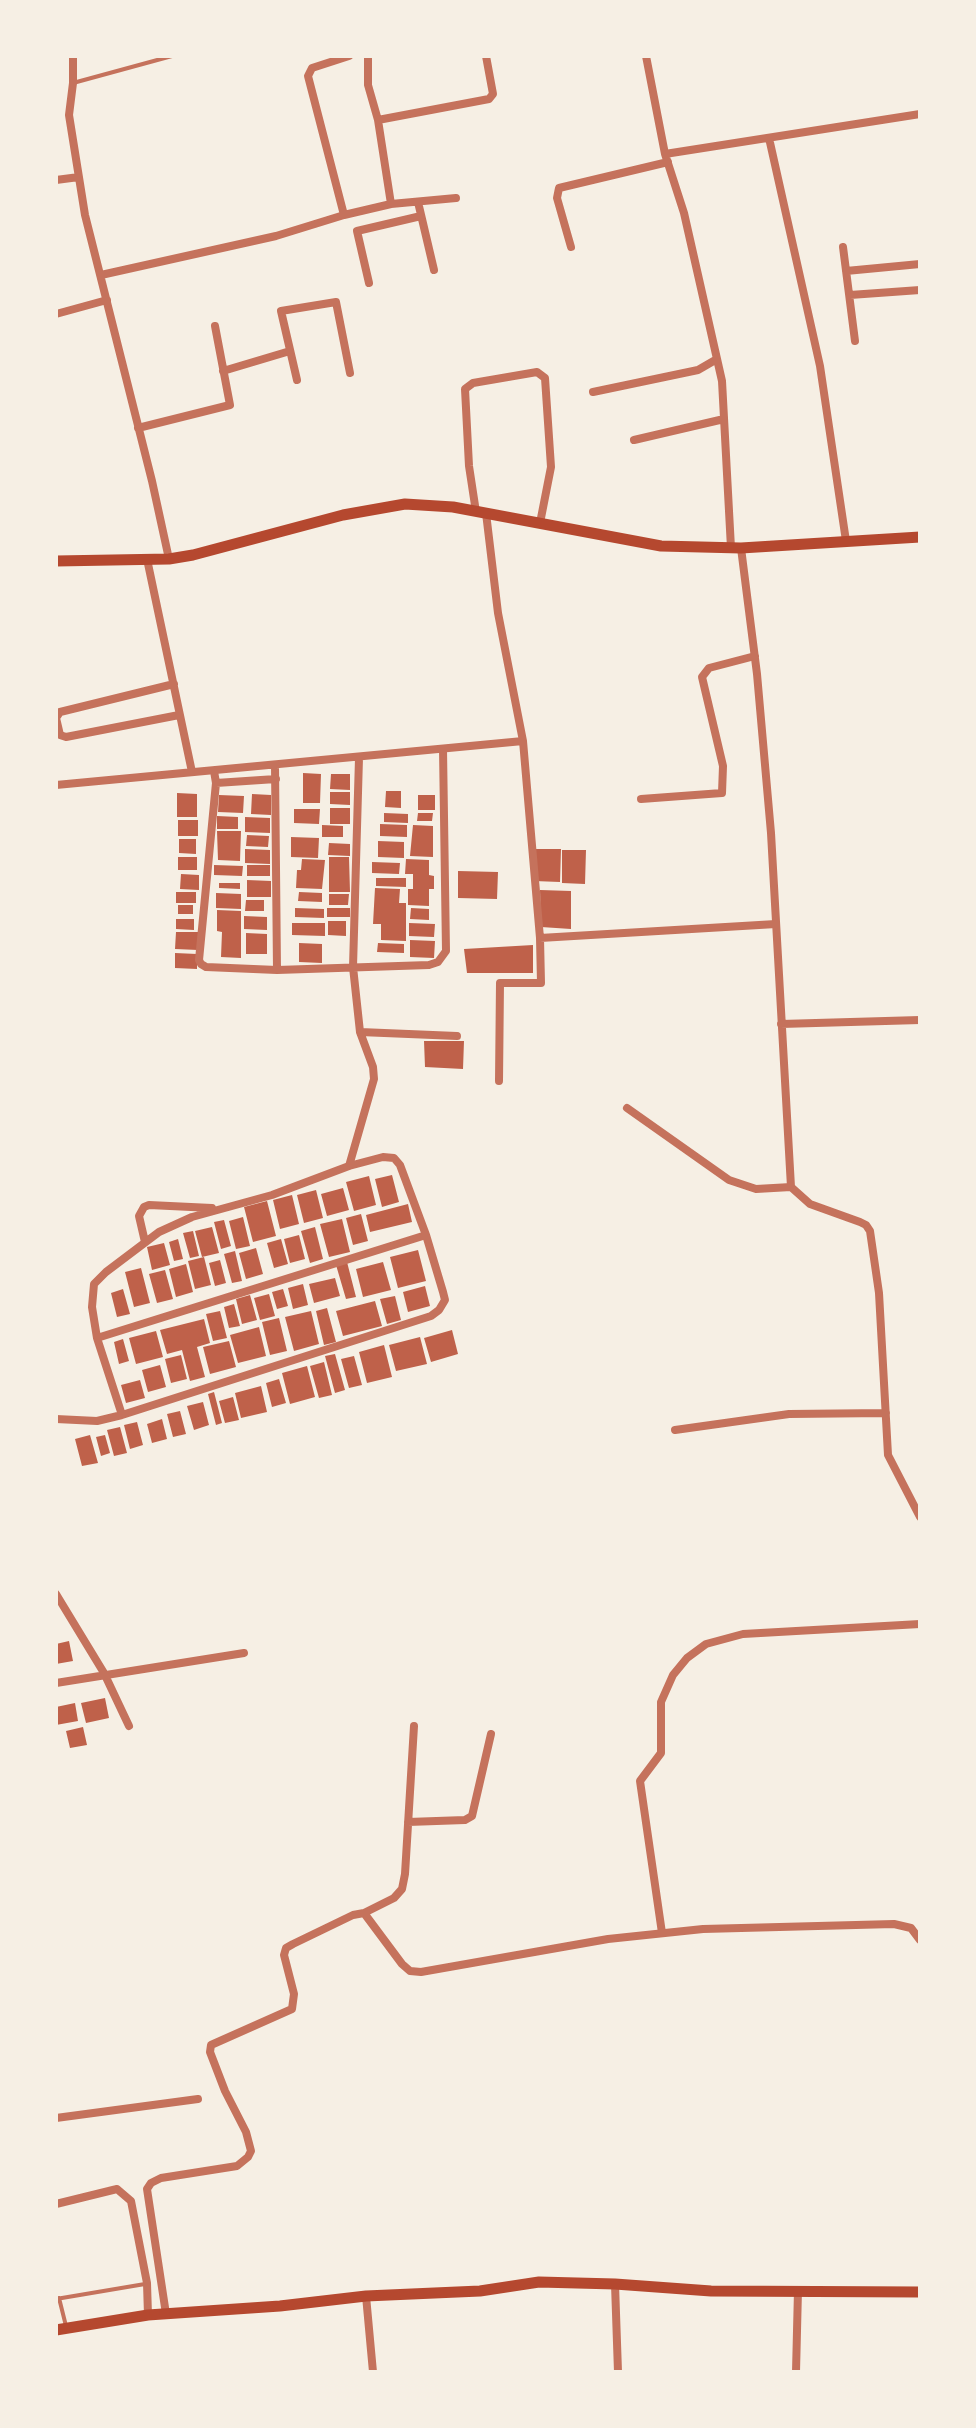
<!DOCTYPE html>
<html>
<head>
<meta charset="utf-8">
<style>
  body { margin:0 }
  #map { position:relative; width:976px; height:2428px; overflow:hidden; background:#f6efe4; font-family:"DM Sans",sans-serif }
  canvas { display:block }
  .frame { position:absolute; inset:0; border:58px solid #f6efe4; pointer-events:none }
</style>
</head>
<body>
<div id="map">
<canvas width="976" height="2428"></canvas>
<div class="frame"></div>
</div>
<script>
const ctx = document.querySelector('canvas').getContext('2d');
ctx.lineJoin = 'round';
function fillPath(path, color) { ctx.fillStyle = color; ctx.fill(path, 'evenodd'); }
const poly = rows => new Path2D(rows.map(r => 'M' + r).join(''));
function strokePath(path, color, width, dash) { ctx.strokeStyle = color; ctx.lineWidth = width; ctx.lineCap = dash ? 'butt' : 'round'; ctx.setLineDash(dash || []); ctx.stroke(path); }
const building = poly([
  [303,773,321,774,320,803,303,803],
  [331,774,350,774,350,790,330,789],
  [386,791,401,791,401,808,385,807],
  [330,792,350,792,350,805,330,804],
  [177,793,197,794,197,817,177,817],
  [252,794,271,795,271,815,251,814],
  [219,795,244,796,243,813,218,812],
  [418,795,435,795,435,810,418,810],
  [330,808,350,808,350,824,330,824],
  [294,809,320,809,319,824,294,823],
  [384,813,408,814,408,823,384,822],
  [418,813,433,813,432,821,417,821],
  [217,816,238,817,238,829,217,829],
  [245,817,270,818,270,833,245,832],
  [178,820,198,820,198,836,178,836],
  [380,824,407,825,407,837,380,836],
  [322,825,343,826,343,837,322,837],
  [413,825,433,826,433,857,410,856],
  [217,831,241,831,240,861,218,860],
  [247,835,269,836,268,847,246,846],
  [291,837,319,838,318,858,291,857],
  [179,839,196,839,196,854,179,853],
  [378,841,404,842,404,858,378,857],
  [329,843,350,844,350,856,328,855],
  [245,849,270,850,270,864,245,863],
  [535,849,561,849,560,882,534,881],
  [562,850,586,850,585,884,562,883],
  [178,857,197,857,197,870,178,870],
  [329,857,349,857,350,892,329,892],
  [302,859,325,860,322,889,296,888,297,870,301,870],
  [406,859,429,860,429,875,434,876,434,889,429,889,429,906,408,905,408,889,413,889,413,874,405,874],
  [372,862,400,863,399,874,372,873],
  [214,865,243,866,242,876,214,875],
  [247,865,270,865,270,876,247,876],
  [458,871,498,872,497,899,458,898],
  [181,874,199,875,199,890,180,889],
  [376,878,406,878,406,887,376,886],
  [247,880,271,881,271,897,247,897],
  [219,883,240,883,240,889,219,888],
  [375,888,400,889,399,903,406,903,406,941,381,940,381,924,373,924],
  [540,890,571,891,571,929,541,927],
  [176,892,196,892,196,903,176,903],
  [299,892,322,893,322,902,298,901],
  [216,893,241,894,241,909,216,908],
  [329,894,349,894,348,905,329,905],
  [246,900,264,900,264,911,245,911],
  [178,905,193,905,193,914,178,914],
  [295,908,324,909,324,918,295,917],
  [327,908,350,908,350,917,327,917],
  [411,908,429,909,429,920,410,919],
  [217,910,241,911,241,958,221,957,222,932,217,931],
  [244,916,267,917,267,930,244,929],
  [176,919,194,919,194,930,176,929],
  [328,921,346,921,346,936,328,935],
  [292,923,325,923,325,936,292,935],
  [409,923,435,924,434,937,409,936],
  [176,932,199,932,198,950,175,949],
  [246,933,267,934,267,954,246,954],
  [410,940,435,941,434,958,410,957],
  [299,943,322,944,322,963,299,962],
  [378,943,404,944,404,953,377,952],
  [533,945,533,973,467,973,464,949],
  [175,953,197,954,197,969,175,968],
  [424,1041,464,1041,463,1069,425,1067],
  [392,1175,399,1202,382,1207,375,1179],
  [369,1176,376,1205,354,1211,346,1182],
  [343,1188,349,1210,327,1216,321,1194],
  [316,1190,323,1218,304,1223,297,1195],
  [292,1195,299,1224,280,1229,273,1200],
  [267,1201,276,1236,253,1242,244,1207],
  [408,1204,412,1222,370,1232,366,1215],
  [361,1214,368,1241,353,1245,346,1218],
  [243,1217,250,1246,236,1249,229,1221],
  [342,1219,350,1252,329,1257,320,1224],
  [224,1220,231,1246,221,1249,214,1222],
  [212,1227,219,1253,202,1257,195,1231],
  [315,1227,323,1259,310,1263,301,1231],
  [193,1231,199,1256,190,1258,183,1233],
  [299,1235,305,1259,290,1263,284,1239],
  [178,1239,183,1259,174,1261,169,1242],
  [281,1239,288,1264,274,1268,267,1243],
  [164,1243,170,1265,152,1270,147,1247],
  [256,1248,263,1274,246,1279,239,1253],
  [418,1250,426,1281,398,1288,390,1257],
  [235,1251,242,1281,232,1283,224,1254],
  [204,1257,211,1285,195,1289,188,1261],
  [220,1260,226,1283,215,1286,209,1263],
  [347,1262,356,1297,346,1299,336,1265],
  [383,1262,391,1290,363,1297,356,1269],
  [186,1264,193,1292,176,1297,169,1269],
  [141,1268,150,1303,134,1307,125,1272],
  [165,1270,173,1299,157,1303,149,1274],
  [335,1278,340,1296,314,1303,309,1284],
  [303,1284,308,1305,293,1309,288,1288],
  [425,1286,430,1306,408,1312,403,1292],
  [123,1289,130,1314,117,1317,111,1293],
  [283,1289,288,1306,277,1309,272,1292],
  [269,1294,275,1316,260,1320,254,1298],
  [250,1295,257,1320,242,1324,236,1299],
  [395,1296,401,1320,387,1324,380,1299],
  [375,1301,382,1326,343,1336,336,1311],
  [234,1304,240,1326,229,1328,224,1307],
  [327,1308,336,1342,324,1345,316,1311],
  [220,1311,227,1338,213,1341,206,1314],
  [311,1311,319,1344,294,1351,285,1317],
  [279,1318,287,1351,270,1355,262,1322],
  [204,1319,210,1343,197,1347,205,1377,190,1381,182,1350,167,1354,160,1330],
  [259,1327,266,1356,238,1363,230,1335],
  [452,1330,458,1354,431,1362,424,1338],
  [156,1331,163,1357,136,1364,129,1338],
  [420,1337,427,1364,396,1371,389,1345],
  [123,1339,129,1361,119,1364,114,1342],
  [229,1341,236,1367,210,1374,203,1347],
  [384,1345,392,1377,367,1383,359,1352],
  [335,1354,345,1390,335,1393,325,1356],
  [181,1355,187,1379,171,1383,165,1359],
  [354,1356,362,1385,349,1388,341,1359],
  [324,1362,332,1395,319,1398,310,1366],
  [160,1365,166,1387,148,1392,142,1370],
  [307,1366,315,1397,290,1404,282,1373],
  [279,1379,286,1403,272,1407,266,1383],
  [140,1380,145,1398,126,1403,121,1385],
  [261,1386,267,1412,241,1418,235,1393],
  [214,1392,222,1423,216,1425,208,1394],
  [233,1397,239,1420,225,1423,219,1401],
  [203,1402,209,1425,194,1430,187,1406],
  [180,1411,186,1434,173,1437,167,1414],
  [162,1419,167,1439,152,1443,147,1424],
  [137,1422,143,1445,130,1449,124,1425],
  [120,1427,127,1453,114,1456,107,1430],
  [90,1435,98,1463,82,1466,75,1439],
  [105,1435,110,1453,101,1456,96,1437],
  [69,1641,73,1661,56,1664,56,1644],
  [105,1698,109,1718,86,1723,81,1703],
  [75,1703,78,1721,56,1725,56,1707],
  [83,1727,87,1745,70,1748,66,1731]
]);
const service = poly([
  [73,83,172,56],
  [59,2298,66,2326],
  [56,2299,145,2284]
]);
const minor = poly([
  [73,56,73,83,69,115,85,215,152,481,169,559],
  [646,56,665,154,684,213,722,381,731,548],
  [378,120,489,99,493,94,486,56],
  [769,138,820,366,846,541],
  [665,154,920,114],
  [56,180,79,177],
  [418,202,434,270],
  [391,204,456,198],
  [344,215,308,76,312,68,349,56],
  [571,247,557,198,559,188,668,162],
  [843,247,855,341],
  [846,271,920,264],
  [101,275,276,236,344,215,391,204,378,120,368,85,368,56],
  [369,283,357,231,421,216],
  [850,295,920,290],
  [56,314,107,300],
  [223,371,290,351],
  [297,380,281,311,336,302,350,373],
  [593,392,698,370,717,359],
  [138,428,230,405,215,326],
  [634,440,724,419],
  [476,512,469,466,465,389,473,383,537,372,545,378,551,467,540,523],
  [741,548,757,674,771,833,791,1187,810,1204,860,1222,866,1225,870,1231,879,1293,888,1455,920,1517],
  [147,559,192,772],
  [174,684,60,712,56,718,60,735,66,737,179,715],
  [275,766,277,970],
  [214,771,216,783,199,960,201,964,206,967,277,970,429,965,438,962,446,951,443,749],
  [216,783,276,779],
  [56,785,523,741,498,613,486,513],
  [641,799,722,793,723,766,702,677,709,668,755,656],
  [540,938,776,924],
  [781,1024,920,1020],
  [360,1032,457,1036],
  [499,1081,500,983,541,983,540,938,523,741],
  [627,1108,729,1180,756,1189,791,1187],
  [349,1166,374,1079,373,1067,360,1032,353,967,359,758],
  [145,1242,139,1216,144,1207,149,1205,212,1208],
  [97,1338,426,1235],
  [56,1419,97,1421,122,1415,431,1316,439,1310,445,1300,443,1292,426,1235,400,1165,394,1158,383,1157,349,1166,272,1195,192,1217,159,1232,106,1272,94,1284,92,1307,97,1338,122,1415],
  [675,1430,789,1414,886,1413],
  [56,1594,104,1673,129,1726],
  [56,1683,244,1653],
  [408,1822,465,1820,472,1816,491,1734],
  [364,1913,394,1898,402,1889,405,1874,414,1726],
  [662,1933,640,1781,661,1753,661,1702,673,1675,687,1658,706,1644,743,1634,920,1624],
  [56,2118,198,2099],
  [56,2204,117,2189,131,2201,147,2283,148,2315],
  [615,2284,618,2372],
  [366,2296,373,2372],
  [166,2314,147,2189,151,2183,161,2178,237,2166,248,2157,251,2151,246,2132,225,2091,210,2052,211,2045,292,2009,294,1994,284,1955,286,1948,293,1944,353,1915,364,1913,402,1964,410,1971,421,1972,608,1939,703,1929,894,1924,911,1928,920,1940],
  [796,2372,798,2290]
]);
const secondary = poly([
  [56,561,169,559,193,555,343,515,405,504,453,507,661,546,741,548,920,537],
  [56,2330,148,2315,280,2306,366,2296,480,2291,539,2282,615,2284,711,2291,920,2292]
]);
fillPath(building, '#bf614a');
strokePath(service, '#c5725c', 4);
strokePath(minor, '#c5725c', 8);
strokePath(secondary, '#b5482f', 11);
</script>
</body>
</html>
